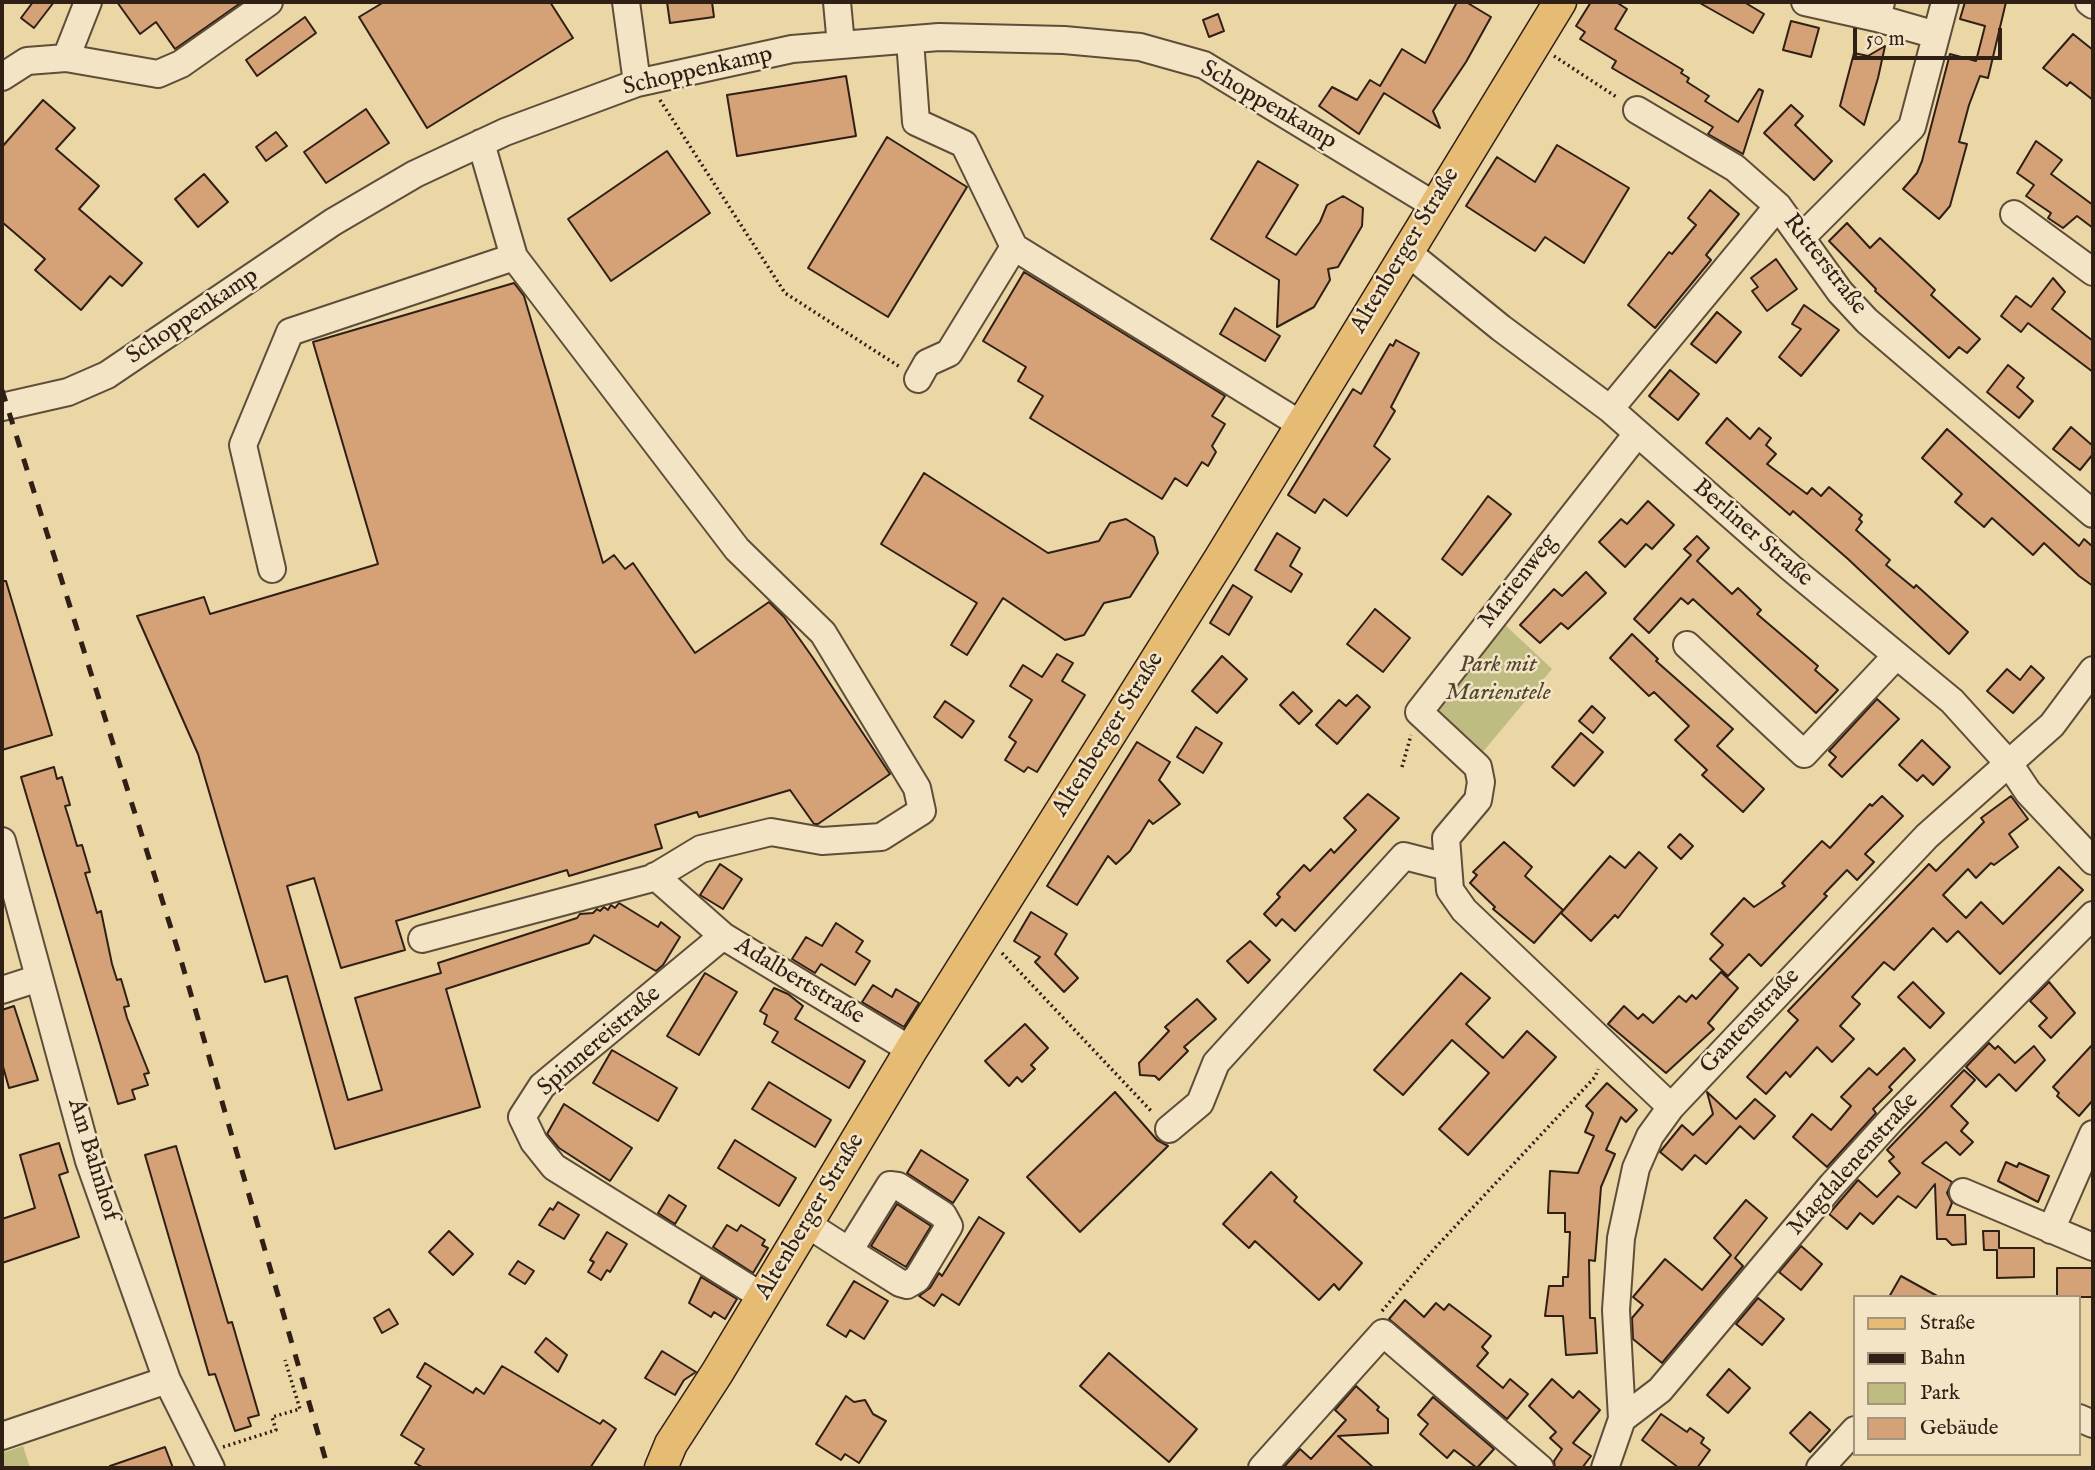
<!DOCTYPE html>
<html>
<head>
<meta charset="utf-8">
<style>
  body { margin:0 }
  #map { position:relative; width:2095px; height:1470px; overflow:hidden; background:#ebd6a6; font-family:"IM FELL English",serif }
  canvas { display:block }
  .frame { position:absolute; inset:0; border:4px solid #2f1f15; pointer-events:none }
  .legend { position:absolute; left:1853px; top:1295px; width:228px; height:161px; box-sizing:border-box; background:#f2e4c5; border:2px solid #a4957f; margin:0; padding:9px 12px; list-style:none; font-size:21px; color:#2f1f15 }
  .legend li { display:flex; align-items:center; gap:14px; height:35px }
  .legend b { width:35px; border:2px solid #a4957f }
  .scale { position:absolute; left:1853px; top:28px; width:149px; height:32px; box-sizing:border-box; border:4px solid #2f1f15; border-top:0; padding-left:9px; font-size:21px; line-height:24px; white-space:nowrap; color:#2f1f15; -webkit-text-stroke:5px #f2e4c5; paint-order:stroke }
</style>
</head>
<body>
<div id="map">
<canvas width="2095" height="1470"></canvas>
<div class="frame"></div>
<ul class="legend">
<li><b style="height:9px;background:#e6bb73"></b>Straße</li>
<li><b style="height:9px;background:#2f1f15"></b>Bahn</li>
<li><b style="height:19px;background:#bfbc81"></b>Park</li>
<li><b style="height:19px;background:#d5a177"></b>Gebäude</li>
</ul>
<div class="scale">50 m</div>
</div>
<script>
const ctx = document.querySelector('canvas').getContext('2d');
ctx.lineJoin = 'round';
function fillPath(path, color) { ctx.fillStyle = color; ctx.fill(path, 'evenodd'); }
const poly = rows => new Path2D(rows.map(r => 'M' + r).join(''));
function strokePath(path, color, width, dash) { ctx.strokeStyle = color; ctx.lineWidth = width; ctx.lineCap = dash ? 'butt' : 'round'; ctx.setLineDash(dash || []); ctx.stroke(path); }
function drawText(font, color, halo, rows, align = 'center') {
  ctx.font = font + ' "IM FELL English",serif'; ctx.lineWidth = 5; ctx.setLineDash([]); ctx.textBaseline = 'middle'; ctx.strokeStyle = halo; ctx.fillStyle = color; for (const [text, x, y, turn = 0] of rows) {
    ctx.save(); ctx.translate(x, y); ctx.rotate((+turn || 0) * Math.PI / 180); ctx.textAlign = isNaN(turn) ? turn : align; if (halo) ctx.strokeText(text, 0, 0); ctx.fillText(text, 0, 0); ctx.restore();
  }
}
const green = poly([
  [1502,622,1552,669,1482,753,1439,713,1438,707],
  [23,1446,30,1468,2,1468,2,1453]
]);
const building = poly([
  [33,2,54,2,34,28,21,18,33,2],
  [117,2,242,2,175,49,156,22,140,34,117,2],
  [384,2,550,2,573,38,427,128,359,17,384,2],
  [667,2,712,2,714,17,670,23,667,2],
  [1457,2,1466,2,1491,17,1466,62,1433,111,1440,128,1384,93,1359,134,1319,106,1332,87,1357,100,1370,80,1380,86,1402,49,1425,63,1457,2],
  [1591,2,1616,2,1627,9,1615,29,1683,70,1681,73,1689,78,1687,82,1709,96,1705,101,1738,122,1759,89,1763,91,1743,154,1708,134,1713,127,1612,68,1616,61,1580,39,1585,32,1576,26,1591,2],
  [1698,2,1744,2,1764,14,1753,33,1698,2],
  [1965,2,2006,2,1988,78,1980,76,1969,105,1959,142,1967,144,1950,206,1939,219,1903,189,1917,173,1922,161,1950,54,1976,61,1985,26,1960,19,1965,2],
  [1218,14,1224,31,1209,37,1203,20,1218,14],
  [305,17,316,33,257,76,246,60,305,17],
  [1791,21,1819,28,1811,57,1783,50,1791,21],
  [2073,34,2093,50,2093,100,2070,82,2067,86,2043,68,2073,34],
  [1885,46,1878,78,1864,125,1840,106,1854,53,1868,56,1885,46],
  [846,76,856,136,737,156,727,95,846,76],
  [43,100,75,128,56,149,99,186,79,209,142,263,122,286,110,276,81,310,35,270,45,259,2,222,2,147,43,100],
  [1791,105,1803,116,1795,125,1832,161,1814,180,1764,133,1791,105],
  [366,109,389,143,326,183,304,152,366,109],
  [276,132,287,146,266,161,256,147,276,132],
  [887,137,967,187,888,317,808,268,887,137],
  [2036,141,2062,160,2051,174,2093,205,2093,228,2077,216,2063,228,2048,218,2051,213,2026,196,2034,185,2017,173,2036,141],
  [1557,145,1629,188,1584,263,1545,237,1535,251,1466,206,1497,157,1535,182,1557,145],
  [667,151,710,213,611,281,568,219,667,151],
  [1258,161,1298,185,1266,237,1296,255,1320,222,1327,205,1343,196,1363,208,1362,226,1338,267,1328,269,1330,280,1314,307,1277,327,1279,280,1211,239,1258,161],
  [204,174,228,202,198,227,175,199,204,174],
  [1710,190,1739,214,1706,255,1711,260,1655,328,1628,305,1669,252,1672,254,1696,225,1688,218,1710,190],
  [1847,223,1870,248,1880,238,1935,290,1931,295,1980,339,1967,353,1959,347,1949,358,1875,291,1876,289,1829,241,1847,223],
  [1776,259,1797,289,1767,311,1752,291,1758,287,1751,278,1776,259],
  [1024,272,1225,396,1212,416,1225,424,1212,446,1216,452,1208,466,1202,462,1187,486,1175,478,1162,499,1030,418,1043,396,1018,381,1026,367,983,341,1024,272],
  [2053,278,2065,292,2052,309,2093,341,2093,372,2028,323,2021,332,2001,316,2016,296,2031,307,2053,278],
  [514,283,524,296,603,563,614,555,625,569,633,563,695,653,769,602,784,617,813,658,890,774,818,824,814,824,790,790,699,817,697,812,655,825,662,848,569,876,567,870,396,921,405,950,341,968,314,878,287,886,348,1100,382,1090,355,998,441,973,438,963,577,918,580,914,593,913,597,909,600,911,604,907,608,910,611,905,615,908,619,903,658,927,661,922,680,937,663,965,656,971,594,935,589,943,446,989,480,1107,335,1149,287,976,265,982,198,754,137,616,204,597,210,614,378,564,313,342,514,283],
  [1804,305,1839,330,1801,376,1779,357,1801,329,1792,324,1804,305],
  [1235,308,1280,336,1265,361,1220,334,1235,308],
  [1717,312,1741,332,1716,363,1691,344,1717,312],
  [1396,340,1419,353,1391,407,1395,411,1374,446,1390,459,1347,516,1324,499,1315,513,1288,495,1353,389,1361,394,1390,344,1393,346,1396,340],
  [2008,365,2024,378,2017,387,2033,401,2019,418,1987,392,2008,365],
  [1670,370,1699,394,1678,420,1649,396,1670,370],
  [1727,418,1750,439,1759,428,1771,438,1766,445,1776,454,1767,464,1807,494,1812,488,1821,496,1829,487,1862,515,1859,519,1862,522,1856,530,1890,560,1886,565,1914,588,1916,585,1968,632,1949,654,1848,559,1793,511,1790,515,1706,443,1727,418],
  [2071,427,2093,446,2093,454,2080,470,2053,449,2071,427],
  [1947,429,2079,546,2084,539,2093,547,2093,586,2079,576,2044,543,2033,555,1992,518,1984,527,1955,502,1962,494,1922,458,1947,429],
  [924,473,1048,553,1099,541,1110,523,1126,519,1154,537,1158,553,1130,597,1104,603,1084,635,1065,640,1003,598,967,655,951,645,977,603,881,544,924,473],
  [1488,496,1511,514,1462,575,1442,559,1488,496],
  [1648,501,1674,525,1652,549,1646,544,1625,567,1599,542,1621,519,1627,524,1648,501],
  [1277,533,1300,548,1290,566,1302,574,1291,592,1255,570,1277,533],
  [1697,536,1709,548,1697,561,1732,594,1738,588,1761,610,1757,614,1818,666,1815,670,1838,690,1816,713,1693,599,1688,604,1681,598,1649,633,1634,619,1691,555,1684,549,1697,536],
  [1586,572,1606,593,1568,629,1561,623,1540,643,1520,625,1554,589,1562,596,1586,572],
  [2,581,6,581,52,735,2,750,2,581],
  [1233,585,1252,597,1229,635,1210,623,1233,585],
  [1375,609,1410,638,1383,672,1347,644,1375,609],
  [1632,634,1658,659,1656,661,1733,729,1717,746,1764,789,1743,812,1702,775,1707,770,1675,740,1689,726,1654,692,1649,696,1610,658,1632,634],
  [1057,654,1073,663,1062,681,1085,695,1037,772,1028,767,1024,772,1005,760,1016,742,1009,737,1032,700,1010,686,1023,665,1042,677,1057,654],
  [1222,656,1247,679,1217,713,1192,691,1222,656],
  [2031,666,2044,678,2013,713,1987,691,2007,669,2020,680,2031,666],
  [1293,692,1312,711,1299,724,1280,705,1293,692],
  [1357,695,1370,707,1337,744,1316,725,1339,700,1346,706,1357,695],
  [1877,699,1899,719,1842,777,1829,765,1836,757,1829,751,1877,699],
  [945,701,974,721,962,738,934,717,945,701],
  [1592,706,1605,718,1593,733,1579,721,1592,706],
  [1196,727,1222,743,1203,773,1177,757,1196,727],
  [1581,733,1603,752,1574,786,1552,767,1581,733],
  [1922,740,1950,767,1933,785,1923,775,1917,781,1899,765,1922,740],
  [1137,742,1170,762,1159,780,1180,804,1153,824,1149,820,1130,851,1116,864,1108,856,1077,905,1047,886,1137,742],
  [54,767,57,779,62,777,70,805,65,806,70,822,77,846,82,845,90,872,85,873,90,889,97,913,101,911,112,964,117,980,121,979,129,1006,124,1007,127,1018,149,1073,144,1074,148,1085,132,1090,135,1099,118,1104,21,777,54,767],
  [1368,794,1399,818,1295,931,1282,919,1276,926,1264,914,1280,897,1277,894,1304,865,1310,871,1331,849,1334,853,1356,830,1344,818,1368,794],
  [1882,796,1903,816,1865,854,1874,862,1857,880,1847,870,1824,894,1827,896,1761,966,1749,954,1728,976,1710,959,1723,945,1711,934,1744,898,1754,907,1785,886,1782,883,1822,841,1830,848,1870,804,1872,806,1882,796],
  [2011,796,2028,819,2009,834,2018,847,1994,865,1991,863,1976,878,1968,869,1943,895,1966,918,1981,902,2003,924,2059,867,2083,890,2000,974,1958,931,1947,942,1933,928,1894,970,1884,962,1852,997,1860,1004,1840,1026,1854,1039,1832,1062,1817,1047,1790,1077,1786,1072,1766,1094,1747,1077,1798,1020,1788,1011,1929,864,1936,871,1984,822,1981,818,2011,796],
  [1680,834,1693,846,1681,859,1668,847,1680,834],
  [1504,842,1532,867,1525,876,1563,910,1534,943,1493,909,1495,907,1470,883,1477,875,1473,872,1504,842],
  [1639,852,1657,868,1618,918,1615,915,1591,941,1561,913,1610,856,1625,868,1639,852],
  [720,864,742,879,723,909,700,895,720,864],
  [1031,912,1067,934,1055,954,1078,978,1064,992,1035,962,1040,957,1014,941,1031,912],
  [836,923,863,941,856,952,870,961,855,985,821,964,815,973,792,959,806,937,822,946,836,923],
  [1250,941,1270,960,1248,983,1227,961,1250,941],
  [1721,972,1738,988,1708,1023,1714,1029,1666,1073,1608,1024,1624,1006,1638,1019,1643,1014,1653,1023,1679,996,1686,1002,1692,995,1696,999,1721,972],
  [705,973,737,992,699,1055,667,1036,705,973],
  [1461,973,1490,998,1466,1024,1503,1058,1527,1031,1556,1057,1468,1155,1439,1129,1489,1073,1452,1040,1403,1095,1374,1070,1461,973],
  [1913,982,1944,1013,1930,1028,1898,997,1913,982],
  [2049,982,2075,1013,2051,1038,2039,1026,2047,1018,2030,1001,2049,982],
  [873,985,892,997,896,989,919,1003,904,1027,862,1002,873,985],
  [774,988,788,994,803,1006,795,1019,865,1061,849,1088,772,1042,778,1032,764,1024,767,1015,760,1011,774,988],
  [1197,999,1216,1019,1184,1047,1188,1051,1159,1080,1155,1076,1140,1075,1139,1063,1169,1031,1165,1027,1197,999],
  [14,1006,38,1080,9,1088,2,1063,2,1010,14,1006],
  [1025,1024,1048,1048,1031,1065,1035,1069,1022,1082,1017,1077,1009,1086,985,1061,1025,1024],
  [1989,1043,1995,1049,1998,1046,2015,1063,2034,1046,2045,1060,2016,1091,1999,1074,1986,1087,1966,1067,1989,1043],
  [2093,1044,2093,1100,2079,1116,2057,1096,2059,1093,2053,1087,2093,1044],
  [1904,1048,1915,1060,1889,1087,1892,1090,1873,1109,1876,1113,1827,1167,1793,1137,1812,1114,1831,1130,1851,1106,1841,1097,1869,1068,1877,1075,1904,1048],
  [612,1050,677,1088,658,1121,593,1083,612,1050],
  [1964,1070,1975,1080,1951,1106,1968,1123,1961,1131,1973,1142,1960,1155,1946,1142,1922,1163,1952,1182,1947,1193,1952,1203,1947,1215,1965,1215,1966,1244,1952,1245,1946,1239,1937,1239,1935,1184,1916,1208,1898,1196,1873,1224,1860,1213,1847,1229,1829,1214,1858,1180,1877,1197,1900,1173,1889,1161,1894,1157,1887,1150,1964,1070],
  [769,1082,831,1120,815,1147,752,1109,769,1082],
  [1607,1083,1637,1110,1626,1122,1621,1117,1606,1150,1615,1154,1601,1187,1595,1261,1589,1260,1590,1318,1595,1318,1597,1353,1566,1355,1563,1316,1545,1316,1549,1286,1563,1286,1563,1277,1568,1277,1570,1232,1565,1232,1565,1213,1548,1213,1550,1171,1578,1173,1594,1136,1585,1132,1593,1113,1586,1106,1607,1083],
  [1115,1092,1157,1140,1168,1146,1080,1232,1027,1177,1115,1092],
  [1707,1092,1736,1119,1755,1099,1775,1116,1754,1139,1740,1126,1706,1164,1695,1155,1682,1170,1660,1152,1682,1125,1693,1135,1713,1114,1707,1092],
  [564,1104,632,1148,610,1181,559,1148,547,1134,564,1104],
  [735,1140,796,1178,779,1206,718,1168,735,1140],
  [59,1143,68,1172,59,1175,79,1237,2,1263,2,1219,35,1208,20,1155,59,1143],
  [176,1146,228,1323,232,1322,259,1415,248,1418,251,1426,235,1431,215,1374,209,1375,145,1155,176,1146],
  [921,1150,968,1180,953,1203,907,1173,921,1150],
  [2006,1162,2017,1167,2019,1163,2049,1176,2038,1202,1998,1181,2006,1162],
  [1271,1172,1297,1197,1294,1201,1362,1263,1339,1290,1334,1284,1319,1300,1255,1241,1249,1248,1223,1224,1271,1172],
  [669,1195,686,1206,675,1224,658,1213,669,1195],
  [1746,1200,1767,1218,1735,1258,1743,1266,1662,1363,1633,1339,1632,1318,1643,1305,1633,1297,1665,1259,1702,1290,1731,1255,1714,1238,1746,1200],
  [558,1202,579,1215,564,1239,539,1225,550,1208,553,1210,558,1202],
  [897,1204,931,1226,906,1267,871,1246,897,1204],
  [979,1217,1004,1233,959,1305,942,1294,934,1306,919,1296,930,1288,939,1273,942,1276,979,1217],
  [727,1225,737,1231,741,1225,765,1240,762,1245,768,1248,753,1273,713,1247,727,1225],
  [449,1231,473,1254,453,1275,429,1252,449,1231],
  [1983,1231,1999,1231,1999,1248,2034,1248,2034,1277,1997,1278,1997,1250,1984,1250,1983,1231],
  [607,1232,627,1244,610,1272,607,1270,601,1280,588,1272,594,1262,590,1260,607,1232],
  [1801,1246,1822,1264,1801,1290,1779,1272,1801,1246],
  [518,1261,534,1271,525,1284,509,1274,518,1261],
  [2057,1268,2093,1268,2093,1297,2057,1297,2057,1268],
  [1901,1276,1939,1297,1889,1297,1901,1276],
  [701,1277,737,1299,725,1319,714,1312,711,1317,689,1303,701,1277],
  [854,1281,888,1301,864,1339,850,1330,846,1337,827,1325,854,1281],
  [1758,1298,1784,1319,1762,1345,1736,1324,1758,1298],
  [1405,1300,1424,1317,1436,1303,1444,1310,1449,1304,1491,1336,1482,1347,1488,1353,1477,1366,1503,1388,1510,1379,1528,1394,1507,1419,1389,1319,1405,1300],
  [389,1309,398,1324,382,1333,374,1318,389,1309],
  [546,1338,567,1355,558,1372,535,1352,546,1338],
  [662,1351,696,1372,684,1380,675,1395,645,1378,662,1351],
  [1109,1353,1197,1429,1169,1462,1080,1386,1109,1353],
  [425,1363,473,1393,476,1388,484,1394,502,1366,600,1424,603,1420,616,1429,590,1468,424,1468,415,1463,424,1449,401,1435,431,1386,417,1377,425,1363],
  [1729,1369,1750,1388,1728,1413,1707,1395,1729,1369],
  [1552,1379,1573,1398,1579,1391,1600,1410,1573,1443,1591,1456,1582,1468,1555,1468,1554,1461,1562,1449,1550,1438,1556,1432,1529,1406,1552,1379],
  [1356,1386,1379,1407,1377,1410,1388,1419,1388,1433,1338,1436,1374,1468,1283,1468,1300,1449,1311,1459,1346,1420,1335,1410,1356,1386],
  [846,1396,854,1402,865,1400,873,1414,886,1421,859,1463,845,1454,841,1460,816,1444,846,1396],
  [1433,1397,1494,1449,1477,1468,1454,1450,1447,1458,1420,1434,1428,1424,1418,1415,1433,1397],
  [1810,1412,1830,1430,1810,1452,1790,1433,1810,1412],
  [1661,1414,1687,1432,1690,1428,1704,1438,1701,1443,1710,1450,1697,1468,1679,1468,1642,1440,1661,1414],
  [165,1447,173,1468,111,1468,110,1466,165,1447]
]);
const path = poly([
  [1554,56,1618,98],
  [660,100,785,293,900,367],
  [1402,767,1411,735],
  [1002,953,1153,1113],
  [1382,1311,1435,1248,1595,1077,1598,1069],
  [223,1447,276,1430,272,1417,300,1409,285,1360]
]);
const minor = poly([
  [626,2,637,83],
  [837,2,841,45],
  [1805,2,1877,18],
  [1881,2,1877,18,1936,35],
  [2089,2,2093,5],
  [910,40,916,122,964,144,1014,247],
  [66,58,88,2],
  [2,77,27,61,66,58,158,74,181,64,269,2],
  [1637,110,1735,168,1778,206,1840,292,1867,321,2093,514],
  [2014,214,2093,272],
  [1802,237,1912,127,1945,2],
  [1406,251,1501,328,1610,409,1791,568,1952,701,2010,765,2028,792,2093,861],
  [918,379,927,363,949,353,1014,247,1300,424],
  [2,407,68,392,107,375,333,222,415,174,505,132,637,83,792,49,939,37,1064,40,1140,47,1204,65,1434,205],
  [1610,409,1778,206],
  [1637,434,1419,712,1478,767,1481,782,1478,800,1446,838,1450,890,1464,910,1671,1107],
  [272,569,243,445,290,332,514,257],
  [1687,645,1804,754,1896,656],
  [2,841,89,1161,167,1380,211,1468],
  [655,876,723,936,911,1050],
  [723,936,542,1086,522,1117,534,1142,554,1167,763,1297],
  [422,939,653,878,701,849,771,832,822,841,881,837,922,811,917,788,823,633,737,549,514,257,481,143],
  [2,990,39,978],
  [1169,1129,1200,1103,1216,1063,1404,856,1447,867],
  [1963,1192,2093,1247],
  [807,1224,849,1251,900,1283,907,1285,917,1279,949,1226,943,1215,898,1186,890,1185,849,1251],
  [2051,1230,2093,1134],
  [2079,1418,2093,1424],
  [1622,1419,1660,1390,1832,1185,1892,1119,2093,915],
  [2,1436,167,1380],
  [1262,1468,1383,1333,1540,1468],
  [1605,1468,1622,1419,1616,1310,1621,1238,1636,1168,1650,1136,1671,1107,1927,836,2052,725,2093,670],
  [1820,1468,1855,1430]
]);
const major = poly([
  [661,1468,671,1444,717,1373,911,1050,1220,559,1560,2]
]);
const rail = poly([
  [2,390,181,960,328,1468]
]);
const streetNames = [
  ["Schoppenkamp",698,72,-13],
  ["Schoppenkamp",1268,106,30],
  ["Altenberger Straße",1406,251,-59],
  ["Ritterstraße",1824,265,52],
  ["Schoppenkamp",193,317,-34],
  ["Berliner Straße",1752,534,41],
  ["Marienweg",1519,582,-52],
  ["Altenberger Straße",1109,735,-58],
  ["Adalbertstraße",799,982,31],
  ["Gantenstraße",1751,1022,-47],
  ["Spinnereistraße",600,1042,-41],
  ["Am Bahnhof",92,1160,73],
  ["Magdalenenstraße",1854,1165,-48],
  ["Altenberger Straße",811,1217,-59]
];
const parkNames = [
  ["Park mit",1498,666],
  ["Marienstele",1498,694]
];
fillPath(green, '#bfbc81');
fillPath(building, '#d5a177');
strokePath(building, '#2f1f15', 2);
strokePath(minor, '#5e4d39', 30);
strokePath(major, '#2f1f15', 35);
strokePath(path, '#2f1f15', 3.5, [2, 3.5]);
strokePath(minor, '#f2e4c5', 26);
strokePath(major, '#e6bb73', 32);
strokePath(rail, '#2f1f15', 5, [12, 12]);
drawText('24px', '#2f1f15', '#f2e4c5', streetNames);
drawText('italic 24px', '#534630', '#f2e4c5', parkNames);
</script>
</body>
</html>
